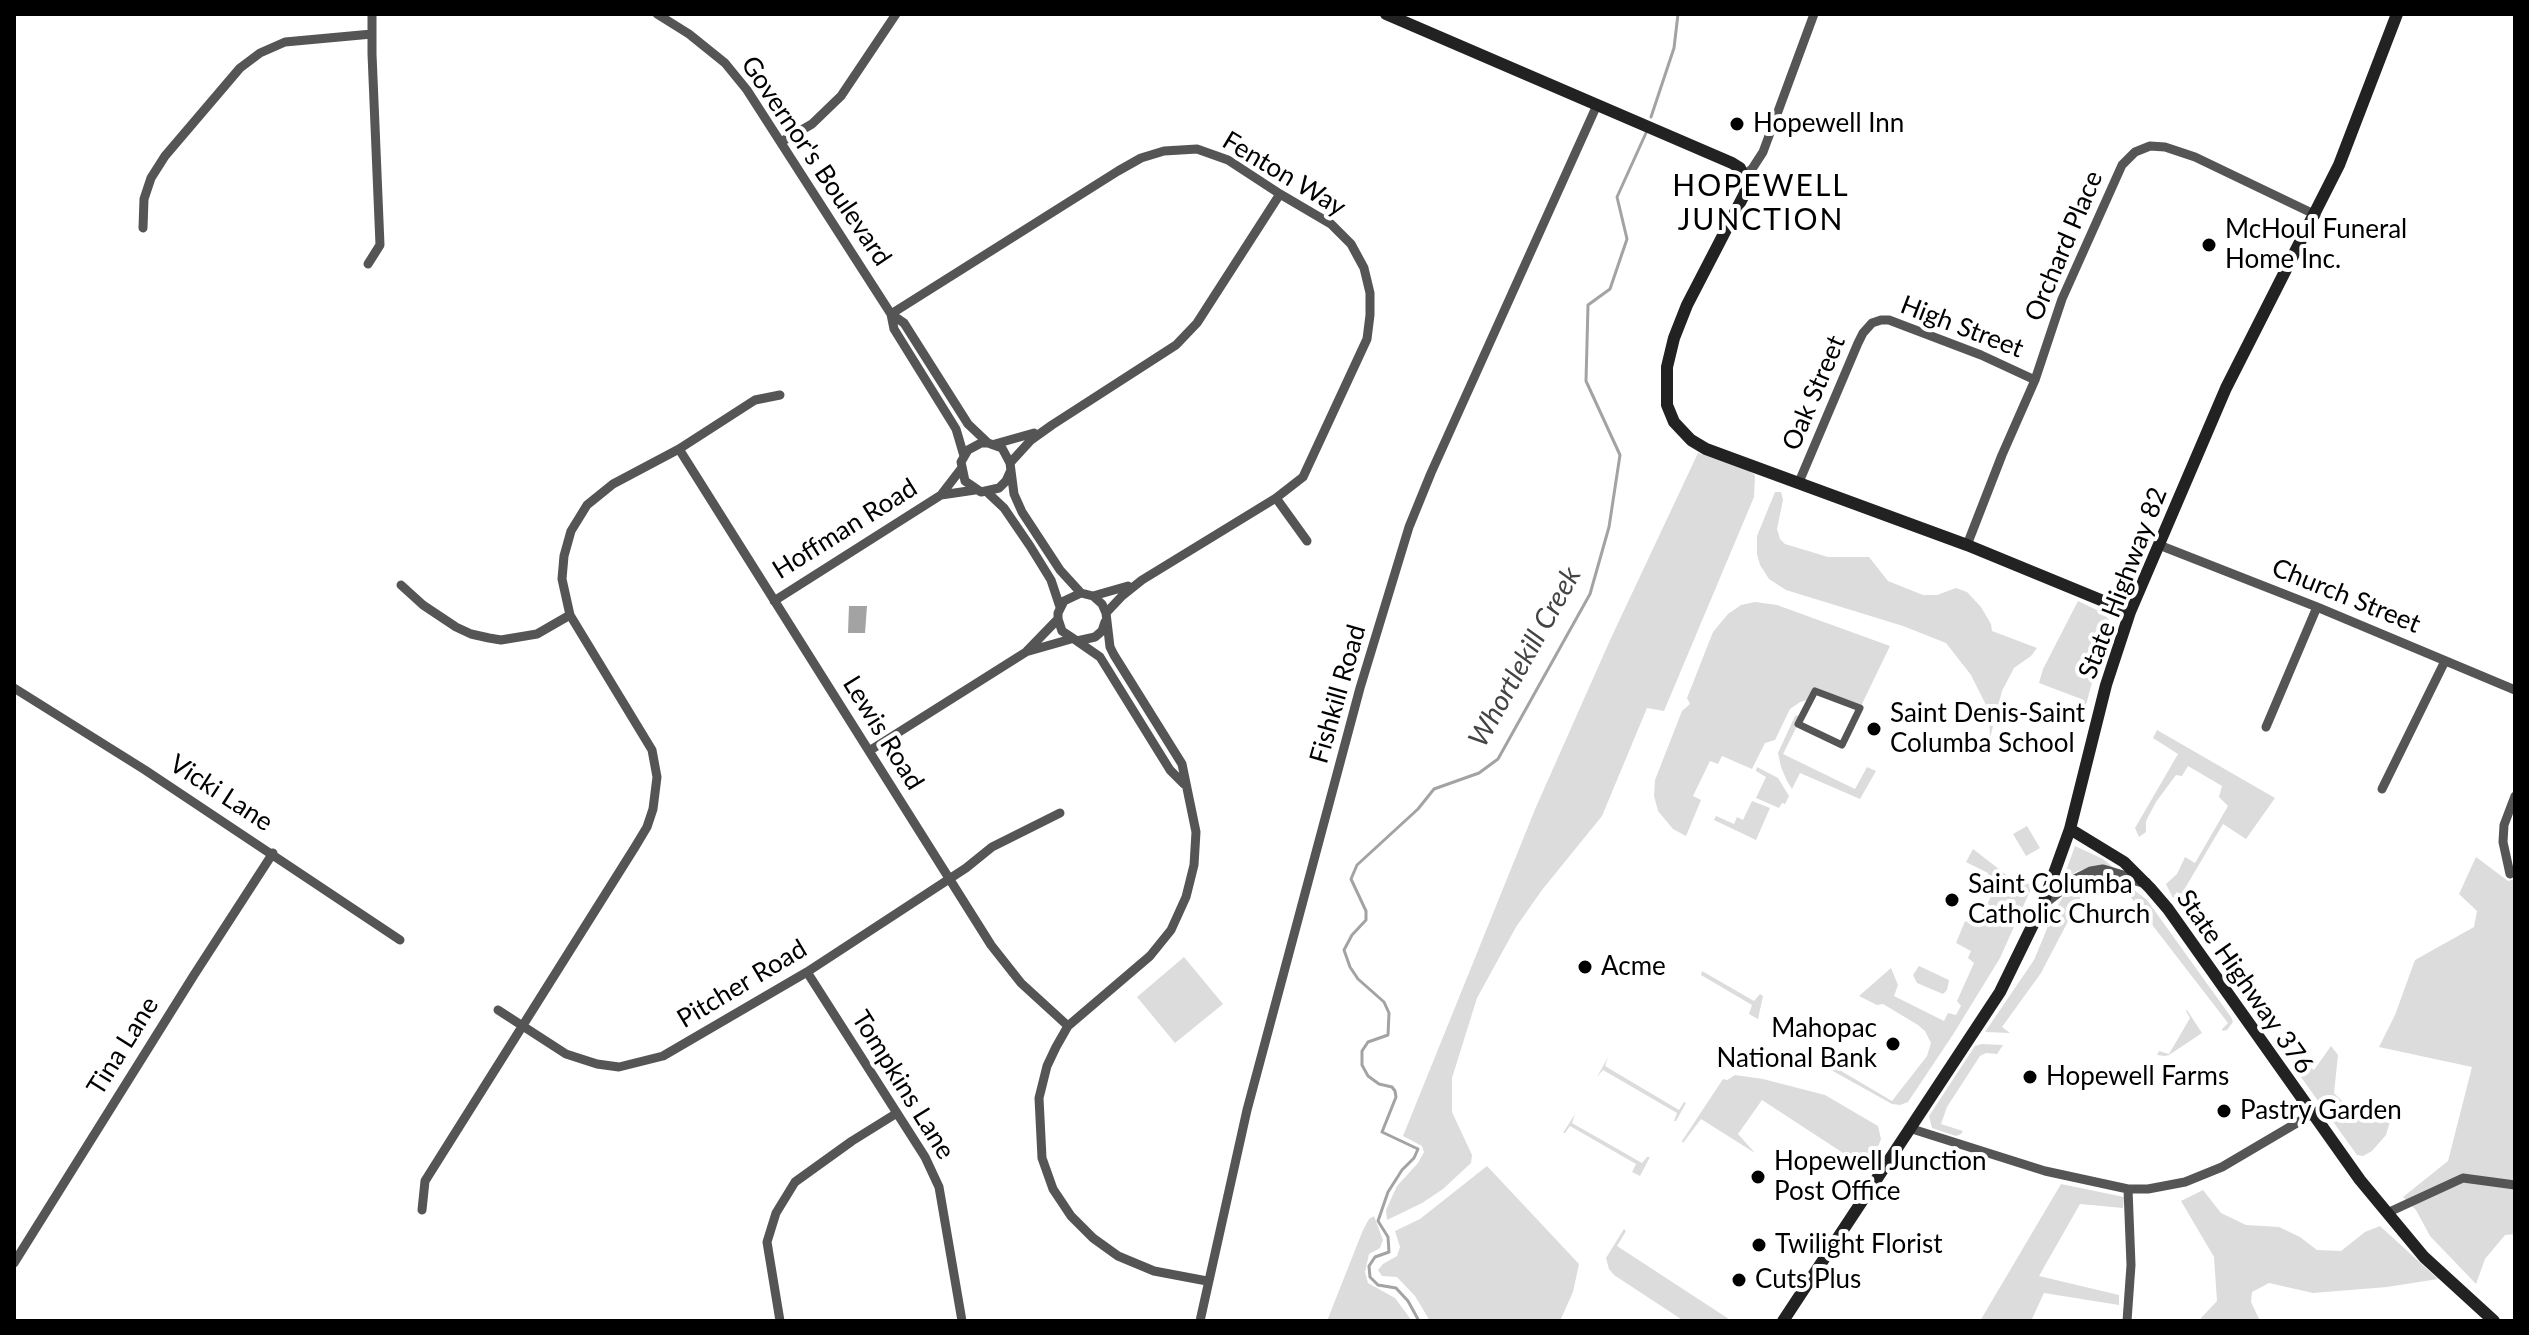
<!DOCTYPE html>
<html>
<head>
<meta charset="utf-8">
<style>
  body { margin:0 }
  #map { position:relative; width:2529px; height:1335px; overflow:hidden; background:#fff; font-family:Lato,sans-serif }
  canvas { display:block }
  .frame { position:absolute; inset:0; border:16px solid #000; pointer-events:none }
</style>
</head>
<body>
<div id="map">
<canvas width="2529" height="1335"></canvas>
<div class="frame"></div>
</div>
<script>
const ctx = document.querySelector('canvas').getContext('2d');
ctx.lineJoin = 'round';
function fillPath(path, color) { ctx.fillStyle = color; ctx.fill(path, 'evenodd'); }
const poly = rows => new Path2D(rows.map(r => 'M' + r).join(''));
function strokePath(path, color, width, dash) { ctx.strokeStyle = color; ctx.lineWidth = width; ctx.lineCap = dash ? 'butt' : 'round'; ctx.setLineDash(dash || []); ctx.stroke(path); }
function drawText(font, color, halo, rows, align = 'center') {
  ctx.font = font + ' Lato,sans-serif'; ctx.lineWidth = 8; ctx.setLineDash([]); ctx.textBaseline = 'middle'; ctx.strokeStyle = halo; ctx.fillStyle = color; for (const [text, x, y, turn = 0] of rows) {
    ctx.save(); ctx.translate(x, y); ctx.rotate((+turn || 0) * Math.PI / 180); ctx.textAlign = isNaN(turn) ? turn : align; if (halo) ctx.strokeText(text, 0, 0); ctx.fillText(text, 0, 0); ctx.restore();
  }
}
const green = poly([
  [1698,453,1748,470,1755,475,1754,497,1664,711,1647,708,1602,816,1542,890,1516,927,1477,998,1452,1078,1452,1112,1472,1155,1471,1163,1443,1189,1422,1203,1387,1220,1386,1210,1397,1186,1418,1163,1424,1152,1422,1146,1403,1136,1536,807,1611,638],
  [1775,492,1781,492,1783,500,1777,529,1780,539,1785,544,1828,557,1869,557,1888,581,1923,595,1937,595,1956,588,1967,592,1981,607,1991,624,1992,631,2037,648,2031,656,2014,668,2002,691,1990,738,1989,711,1971,675,1946,643,1903,626,1786,590,1769,579,1760,565,1757,554,1757,536],
  [2078,601,2105,614,2109,620,2084,712,2082,710,2084,700,2039,683,2043,669],
  [1755,602,1777,605,1890,646,1860,708,1815,691,1811,699,1800,702,1790,709,1775,740,1765,743,1752,769,1722,756,1718,764,1710,761,1693,796,1701,800,1686,836,1673,829,1658,811,1654,796,1655,780,1682,711,1690,704,1687,698,1713,632,1728,614,1741,605],
  [1803,714,1783,754,1855,789,1867,767,1876,771,1860,799,1800,773,1792,789,1787,781,1781,767,1778,753,1795,716],
  [2157,730,2275,798,2246,839,2223,824,2181,895,2177,892,2173,898,2166,884,2177,874,2185,857,2195,863,2228,806,2219,797,2222,786,2188,766,2182,776,2176,775,2156,802,2146,821,2146,832,2139,837,2135,828,2178,754,2153,738],
  [1757,767,1778,778,1789,796,1785,804,1782,803,1779,808,1756,798,1766,777,1756,771],
  [1752,801,1770,808,1756,840,1714,820,1716,816,1734,824,1737,817,1743,820],
  [2027,826,2040,848,2026,856,2013,834],
  [2075,846,2103,859,2115,869,2095,866,2078,871,2063,879],
  [1973,849,2013,880,2030,884,2030,891,2000,958,1954,1033,1908,1102,1900,1105,1892,1104,1831,1070,1826,1061,1826,1050,1828,1045,1836,1046,1839,1050,1831,1065,1892,1101,1927,1056,1931,1043,1925,1031,1918,1025,1883,1004,1877,1005,1859,996,1891,968,1898,985,1894,996,1944,1021,1948,1013,1956,1015,1961,1006,1957,1001,1974,963,1968,958,1971,951,1956,943,1965,921,1974,925,1976,920,1979,921,1994,890,1988,873,1966,862],
  [2476,857,2508,881,2515,879,2515,1234,2505,1235,2485,1259,2476,1284,2430,1236,2416,1210,2403,1197,2448,1161,2472,1067,2379,1047,2395,1015,2415,960,2474,927,2477,911,2459,894],
  [2099,875,2110,876,2124,882,2147,900,2231,1017,2233,1022,2227,1030,2223,1031,2222,1029,2228,1023,2126,891,2087,885,2041,973,2002,1027,2010,1033,1985,1032,2034,960,2054,912,2065,893,2087,878],
  [1184,957,1223,1004,1175,1043,1137,997],
  [1919,966,1949,980,1947,990,1943,994,1917,983,1913,975],
  [1702,971,1754,1001,1760,994,1763,996,1758,1019,1749,1014,1752,1005,1701,975],
  [2187,1010,2202,1033,2169,1055,2165,1056,2157,1055,2159,1051,2169,1054,2190,1018,2186,1011],
  [1982,1044,2003,1045,1997,1054,1986,1053,1980,1056,1947,1107,1941,1124,1963,1131,1961,1134,1956,1136,1932,1128,1929,1116,1975,1046],
  [2331,1046,2338,1055,2334,1093,2345,1104,2345,1116,2383,1123,2385,1112,2391,1118,2386,1135,2372,1151,2363,1156,2357,1155,2293,1066,2303,1063,2314,1070],
  [1608,1057,1605,1066,1679,1110,1684,1102,1686,1103,1676,1121,1674,1121,1677,1113,1603,1070,1597,1077],
  [1735,1075,1763,1079,1825,1095,1878,1126,1881,1139,1878,1147,1866,1166,1863,1166,1762,1100,1738,1134,1755,1153,1701,1119,1683,1143,1682,1141,1723,1079,1727,1080],
  [1575,1114,1572,1123,1642,1163,1647,1157,1650,1157,1640,1176,1632,1172,1636,1164,1570,1126,1565,1133,1563,1133],
  [1487,1166,1579,1264,1573,1292,1560,1321,1430,1321,1415,1296,1397,1277,1382,1276,1378,1270,1383,1264,1397,1256,1400,1247,1395,1231,1420,1219],
  [2061,1184,2124,1197,2123,1208,2080,1204,2039,1276,2119,1295,2119,1305,2044,1293,2031,1321,1980,1321],
  [2203,1190,2221,1213,2246,1225,2279,1227,2300,1237,2317,1250,2341,1251,2365,1232,2380,1226,2438,1279,2387,1287,2313,1293,2269,1283,2252,1292,2251,1302,2260,1321,2201,1321,2201,1318,2217,1301,2214,1257,2181,1201],
  [1374,1216,1383,1240,1380,1248,1369,1254,1365,1272,1368,1283,1395,1298,1412,1321,1327,1321,1363,1230,1369,1219],
  [1624,1229,1626,1231,1617,1246,1732,1321,1684,1321,1614,1275,1609,1269,1606,1258]
]);
const water = poly([
  [849,606,867,606,865,633,848,633]
]);
const stream = poly([
  [1651,117,1674,48,1678,14],
  [1419,1321,1408,1301,1396,1288,1378,1285,1370,1277,1369,1266,1375,1257,1389,1252,1388,1237,1378,1221,1388,1192,1402,1170,1414,1158,1418,1149,1382,1132,1396,1097,1395,1091,1392,1087,1379,1084,1368,1076,1362,1065,1362,1051,1368,1042,1388,1035,1389,1013,1384,1002,1358,979,1350,967,1344,950,1352,935,1366,920,1366,911,1351,879,1357,865,1418,809,1434,789,1479,773,1498,759,1590,594,1609,527,1620,455,1586,381,1588,305,1610,289,1627,239,1617,197,1646,133]
]);
const pedestrian = poly([
  [1815,691,1860,708,1842,745,1798,724,1815,691]
]);
const minor = poly([
  [657,14,689,34,725,63,747,90,891,314,904,323,968,424,988,443],
  [781,142,812,124,841,96,896,14],
  [1743,175,1752,169,1763,152,1814,14],
  [143,228,144,199,151,178,165,156,240,68,260,53,285,42,372,34],
  [368,264,380,245,372,54,372,14],
  [891,314,1118,171,1141,158,1164,151,1197,149,1228,160,1280,194,1331,224,1351,244,1364,268,1370,293,1370,315,1367,339,1303,477,1276,498,1142,580,1122,596,1106,613],
  [891,314,894,329,956,429,964,456],
  [995,444,1034,433],
  [679,449,991,945,1021,983,1068,1026],
  [1010,463,1031,440,1052,425,1176,345,1197,323,1280,194],
  [1010,472,1006,481,999,488,981,492,965,481,961,462,968,450,981,443,988,443,1002,448,1010,463,1014,494,1022,512,1060,570,1081,593],
  [1799,482,1858,343,1863,333,1872,323,1881,320,1889,320,1981,355,2035,380],
  [987,492,1004,508,1030,546,1051,580,1060,607],
  [941,495,975,490],
  [1276,498,1307,541],
  [1967,545,2002,455,2035,380,2062,299,2122,165,2135,152,2150,146,2165,147,2195,157,2316,215],
  [2159,545,2317,607,2515,690],
  [401,585,423,605,456,627,471,634,489,638,501,640,537,634,570,615],
  [1093,596,1128,586],
  [774,601,941,495,961,469],
  [1105,622,1102,631,1095,637,1077,641,1062,631,1058,619,1058,613,1064,601,1081,593,1093,596,1102,604,1106,613,1110,647,1114,655,1182,764,1196,832,1194,865,1186,897,1171,930,1150,956,1068,1026,1056,1047,1047,1066,1039,1098,1042,1158,1053,1189,1071,1216,1093,1238,1118,1256,1154,1271,1207,1281],
  [1077,641,1100,657,1170,770,1184,784],
  [1029,651,1071,639],
  [14,688,145,770,400,940],
  [2266,727,2317,607],
  [869,751,1026,652,1058,619],
  [2382,789,2445,661],
  [2510,874,2503,842,2504,825,2515,796],
  [807,972,925,1157,939,1187,962,1321],
  [498,1010,566,1054,597,1064,619,1067,663,1056,807,972,966,868,992,847,1060,813],
  [1909,1128,2045,1171,2128,1189,2148,1189,2185,1182,2222,1167,2312,1114],
  [422,1210,425,1181,635,847,647,827,653,809,657,777,652,750,570,615,562,579,564,556,571,531,587,505,613,484,679,449,755,400,780,395],
  [2387,1213,2463,1178,2515,1185],
  [14,1263,194,975,273,853],
  [780,1321,767,1242,776,1213,795,1182,852,1141,897,1113],
  [1200,1321,1247,1110,1360,688,1409,527,1431,473,1597,105],
  [2127,1321,2131,1265,2128,1189]
]);
const tertiary = poly([
  [2043,904,2071,882,2091,872,2103,870,2146,883]
]);
const secondary = poly([
  [1386,14,1732,163,1740,168,1746,184,1745,193,1687,305,1674,338,1667,367,1667,405,1674,422,1691,440,1706,449,1967,545,2130,612],
  [2070,829,2124,862,2150,888,2168,909,2360,1180,2424,1257,2494,1321],
  [1783,1321,2000,992,2043,904,2070,829,2106,685,2130,612,2226,388,2339,165,2397,14]
]);
const markers = [
  [1737,124,8,"#000"],
  [2209,245,8,"#000"],
  [1874,729,8,"#000"],
  [1952,900,8,"#000"],
  [1585,967,8,"#000"],
  [1893,1044,8,"#000"],
  [2030,1077,8,"#000"],
  [2224,1111,8,"#000"],
  [1758,1177,8,"#000"],
  [1759,1245,8,"#000"],
  [1739,1280,8,"#000"]
];
const poiNames = [
  ["Hopewell Inn",1753,124],
  ["McHoul Funeral",2225,230],
  ["Home Inc.",2225,260],
  ["Saint Denis-Saint",1890,714],
  ["Columba School",1890,744],
  ["Saint Columba",1968,885],
  ["Catholic Church",1968,915],
  ["Acme",1601,967],
  ["Mahopac",1877,1029,"right"],
  ["National Bank",1877,1059,"right"],
  ["Hopewell Farms",2046,1077],
  ["Pastry Garden",2240,1111],
  ["Hopewell Junction",1774,1162],
  ["Post Office",1774,1192],
  ["Twilight Florist",1775,1245],
  ["Cuts Plus",1755,1280]
];
const streetNames = [
  ["Governor's Boulevard",816,161,56],
  ["Fenton Way",1284,174,31],
  ["Orchard Place",2064,246,-67],
  ["High Street",1962,327,21],
  ["Oak Street",1814,393,-67],
  ["Hoffman Road",845,529,-32],
  ["State Highway 82",2123,583,-69],
  ["Church Street",2346,596,22],
  ["Fishkill Road",1338,694,-74],
  ["Lewis Road",883,733,58],
  ["Vicki Lane",221,793,33],
  ["State Highway 376",2245,982,55],
  ["Pitcher Road",742,984,-31],
  ["Tina Lane",123,1046,-58],
  ["Tompkins Lane",903,1085,58]
];
const waterNames = [
  ["Whortlekill Creek",1525,657,-61]
];
const quarterNames = [
  ["HOPEWELL",1761,186],
  ["JUNCTION",1761,220]
];
fillPath(green, '#dcdcdc');
fillPath(water, '#a3a3a3');
strokePath(stream, '#a3a3a3', 3);
strokePath(pedestrian, '#555', 7);
strokePath(minor, '#555', 9);
strokePath(tertiary, '#555', 11);
strokePath(secondary, '#222', 12);
for (const [x, y, r, color] of markers) { const dot = new Path2D(); dot.arc(x, y, r, 0, 2 * Math.PI); ctx.fillStyle = color; ctx.fill(dot); strokePath(dot, '#fff', 3); }
drawText('26px', '#000', '#fff', poiNames, 'left');
drawText('26px', '#000', '#fff', streetNames);
drawText('italic 28px', '#444', '#fff', waterNames);
ctx.letterSpacing = '2px';
drawText('30px', '#000', '#fff', quarterNames);
ctx.letterSpacing = '0px';
</script>
</body>
</html>
